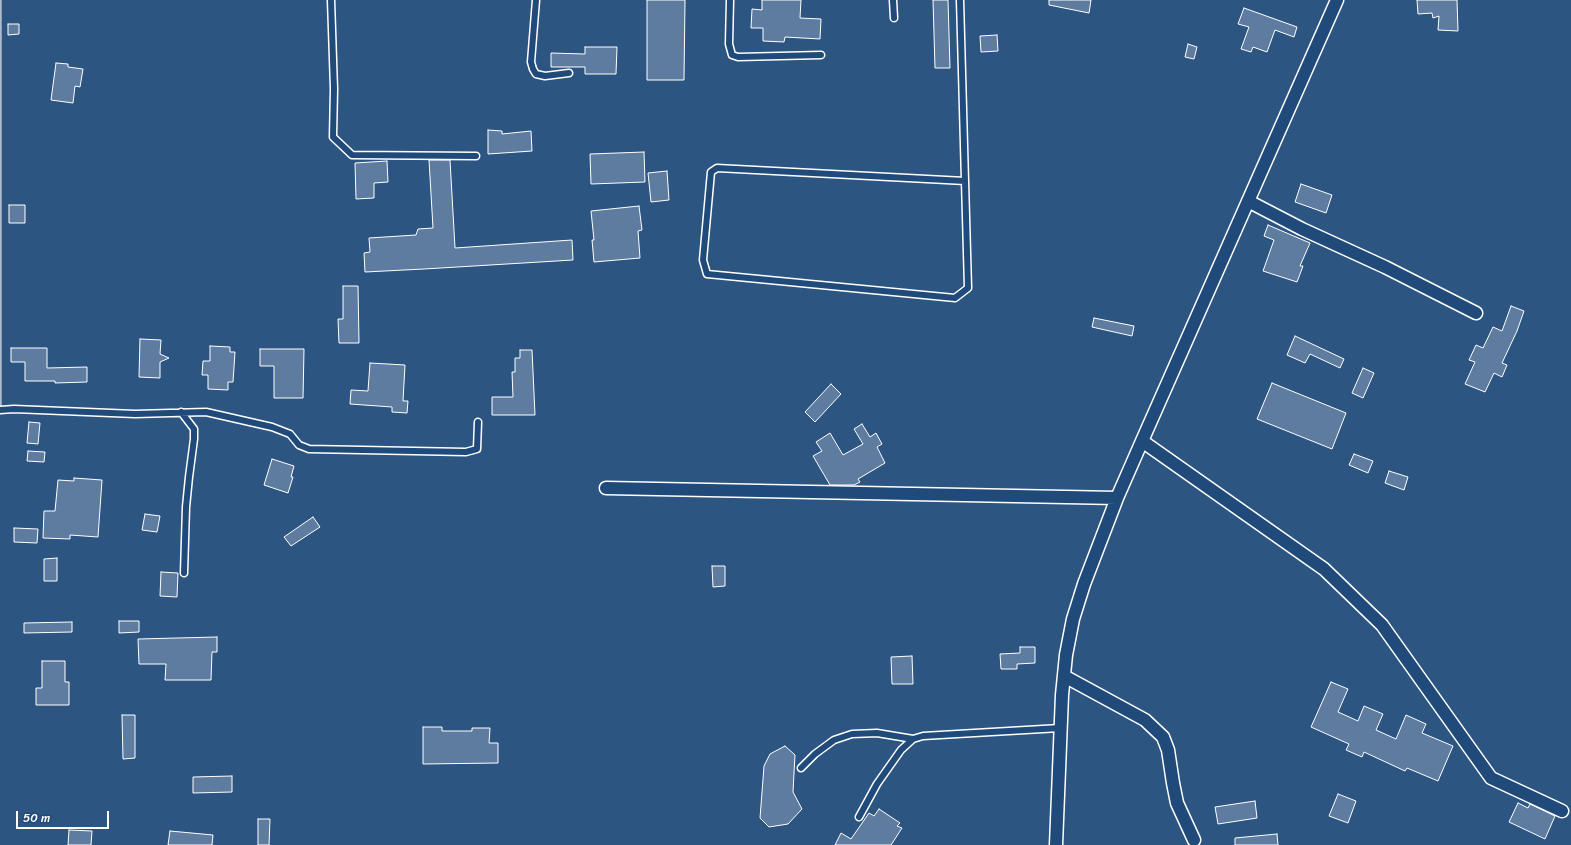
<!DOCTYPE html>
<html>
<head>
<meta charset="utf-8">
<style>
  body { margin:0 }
  #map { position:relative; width:1571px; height:845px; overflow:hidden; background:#2c5582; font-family:Sriracha,sans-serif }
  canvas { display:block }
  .scale { position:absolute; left:16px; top:811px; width:93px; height:18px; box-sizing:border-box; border:2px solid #fff; border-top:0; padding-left:5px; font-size:12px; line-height:14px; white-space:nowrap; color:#fff; -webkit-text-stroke:3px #1f4a7a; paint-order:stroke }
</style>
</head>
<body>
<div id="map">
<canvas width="1571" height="845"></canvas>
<div class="scale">50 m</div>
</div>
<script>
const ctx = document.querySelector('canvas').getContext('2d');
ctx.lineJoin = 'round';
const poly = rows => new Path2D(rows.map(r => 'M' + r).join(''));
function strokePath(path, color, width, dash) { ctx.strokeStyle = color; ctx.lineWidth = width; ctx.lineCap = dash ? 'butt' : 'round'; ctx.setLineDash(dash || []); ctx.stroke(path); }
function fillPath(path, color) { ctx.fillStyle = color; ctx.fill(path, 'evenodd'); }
const stream = poly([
  [0,407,0,0]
]);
const building = poly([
  [647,0,685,0,684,80,647,80,647,0],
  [762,0,801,0,800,18,821,19,820,39,785,37,784,42,763,41,763,28,751,28,752,9,762,10,762,0],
  [933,0,948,0,950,68,935,68,933,0],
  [1049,0,1091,0,1089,13,1049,5,1049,0],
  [1417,0,1457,0,1458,31,1438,30,1439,16,1433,18,1432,13,1418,14,1417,0],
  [1244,8,1297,27,1294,37,1275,30,1267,52,1253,47,1251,52,1241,49,1249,27,1238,24,1244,8],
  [8,24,19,24,19,34,8,35,8,24],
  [997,35,998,51,981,52,980,36,997,35],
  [1188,44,1197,47,1194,59,1185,57,1188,44],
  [585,47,617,47,616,74,585,74,585,67,551,67,551,53,585,54,585,47],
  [56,63,68,64,68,67,83,69,80,87,75,86,73,103,51,100,56,63],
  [488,130,502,131,502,134,531,131,532,151,488,154,488,130],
  [644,152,645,182,591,184,590,154,644,152],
  [429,160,450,160,455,248,572,240,573,260,424,269,365,272,364,253,370,252,369,238,416,235,418,229,433,228,429,160],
  [387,161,388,182,374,183,374,198,356,199,355,163,387,161],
  [667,171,669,200,651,202,648,173,667,171],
  [1301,184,1332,195,1326,213,1295,202,1301,184],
  [9,205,25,205,25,223,9,223,9,205],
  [639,206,642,230,638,231,640,258,594,262,592,240,594,240,591,211,639,206],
  [1268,225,1310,243,1300,266,1303,266,1297,282,1263,271,1274,240,1264,236,1268,225],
  [343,286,358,286,359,343,339,343,338,319,343,319,343,286],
  [1511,306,1524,311,1517,331,1502,363,1507,365,1502,377,1494,373,1485,392,1465,384,1475,362,1469,360,1476,345,1483,348,1493,327,1502,331,1511,306],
  [1094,318,1134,326,1132,336,1092,327,1094,318],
  [1295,336,1344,359,1340,368,1310,354,1305,363,1287,355,1295,336],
  [140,339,161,340,160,354,169,358,160,362,160,378,139,377,140,339],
  [210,346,230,347,230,352,235,352,233,382,228,382,228,390,208,389,208,375,202,375,203,361,210,361,210,346],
  [11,348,47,348,47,368,87,367,87,382,55,383,55,381,25,381,25,362,11,362,11,348],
  [260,349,304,349,303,398,274,398,274,366,260,366,260,349],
  [520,350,532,350,535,415,492,415,492,397,513,397,512,372,515,372,515,358,520,358,520,350],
  [370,363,405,365,403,401,408,401,407,413,392,412,392,407,350,404,351,390,368,391,370,363],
  [1363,368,1374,373,1363,398,1352,393,1363,368],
  [1272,383,1346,413,1332,449,1257,419,1272,383],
  [831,384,841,394,815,422,805,412,831,384],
  [29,422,40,423,38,444,27,443,29,422],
  [862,424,870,437,876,433,882,444,877,447,885,463,858,479,860,482,854,485,830,485,813,456,822,451,816,442,830,433,843,455,863,444,854,429,862,424],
  [28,451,45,452,44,462,27,461,28,451],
  [1354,454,1373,461,1368,473,1349,465,1354,454],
  [272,459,294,466,291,477,293,477,288,493,264,485,272,459],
  [1389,471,1408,477,1404,490,1385,483,1389,471],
  [74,478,102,480,98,537,70,535,70,539,43,538,44,511,55,511,58,480,74,481,74,478],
  [145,514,160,516,157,532,142,530,145,514],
  [313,517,320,527,291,546,284,537,313,517],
  [14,528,38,529,37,543,14,542,14,528],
  [57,558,57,581,44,581,44,559,57,558],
  [712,566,725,566,725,586,713,587,712,566],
  [161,572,178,573,177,597,160,596,161,572],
  [119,621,139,621,139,632,119,633,119,621],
  [72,622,72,632,24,633,24,623,72,622],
  [217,637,217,652,212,652,211,680,165,680,166,664,139,664,138,639,217,637],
  [1020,647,1035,647,1035,663,1017,664,1017,669,1001,669,1000,654,1020,653,1020,647],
  [912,656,913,684,892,684,891,657,912,656],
  [42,661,65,661,65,682,69,682,69,705,36,705,36,688,42,688,42,661],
  [1331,682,1348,689,1338,712,1358,721,1364,706,1383,714,1376,730,1396,739,1406,715,1426,724,1422,733,1453,746,1438,781,1407,768,1405,771,1364,752,1362,757,1346,750,1349,744,1311,727,1331,682],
  [122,715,135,715,135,758,123,759,122,715],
  [423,727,442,727,442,731,472,731,472,728,490,728,489,743,498,743,498,763,423,764,423,727],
  [785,746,795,755,793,792,802,809,788,824,769,827,760,818,764,766,770,754,785,746],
  [232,776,232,792,193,793,193,777,232,776],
  [1338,794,1356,801,1348,823,1329,816,1338,794],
  [1255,801,1257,818,1218,824,1215,807,1255,801],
  [1518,803,1528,808,1530,804,1555,816,1545,839,1509,822,1518,803],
  [879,809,900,823,897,826,902,828,891,845,835,845,841,833,851,839,869,813,874,816,879,809],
  [258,819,270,819,269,845,258,845,258,819],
  [69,830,92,831,91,845,68,845,69,830],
  [170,831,213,835,212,845,168,845,170,831],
  [1277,834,1278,845,1235,845,1235,838,1277,834]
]);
const lane = poly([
  [331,0,334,89,333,137,352,155,476,156],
  [536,0,531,62,533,69,536,74,545,76,569,73],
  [730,0,729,44,732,55,738,57,821,55],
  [893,0,894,18],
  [960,0,965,181,968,288,955,298,707,274,703,260,711,172,717,168,965,181],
  [0,410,14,409,135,414,206,412,272,427,290,434,299,445,309,449,466,452,477,449,478,422],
  [181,412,194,429,194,439,189,477,186,507,184,573],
  [801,768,815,754,834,740,852,734,877,733,913,739],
  [859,817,877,784,901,750,913,739,923,736,1060,728]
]);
const street = poly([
  [1248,201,1302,229,1385,267,1476,313],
  [1142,441,1324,569,1382,625,1491,778,1562,811],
  [606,488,1117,498],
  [1064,676,1145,720,1163,737,1168,750,1173,783,1177,803,1194,840],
  [1056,845,1062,695,1066,655,1073,619,1084,584,1117,498,1142,441,1337,0]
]);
strokePath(stream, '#acbcce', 3.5);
fillPath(building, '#5e7c9f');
strokePath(building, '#fff', 1);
strokePath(lane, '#fff', 9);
strokePath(street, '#fff', 15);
strokePath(lane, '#1f4a7a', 6);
strokePath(street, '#1f4a7a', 12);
</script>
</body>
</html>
